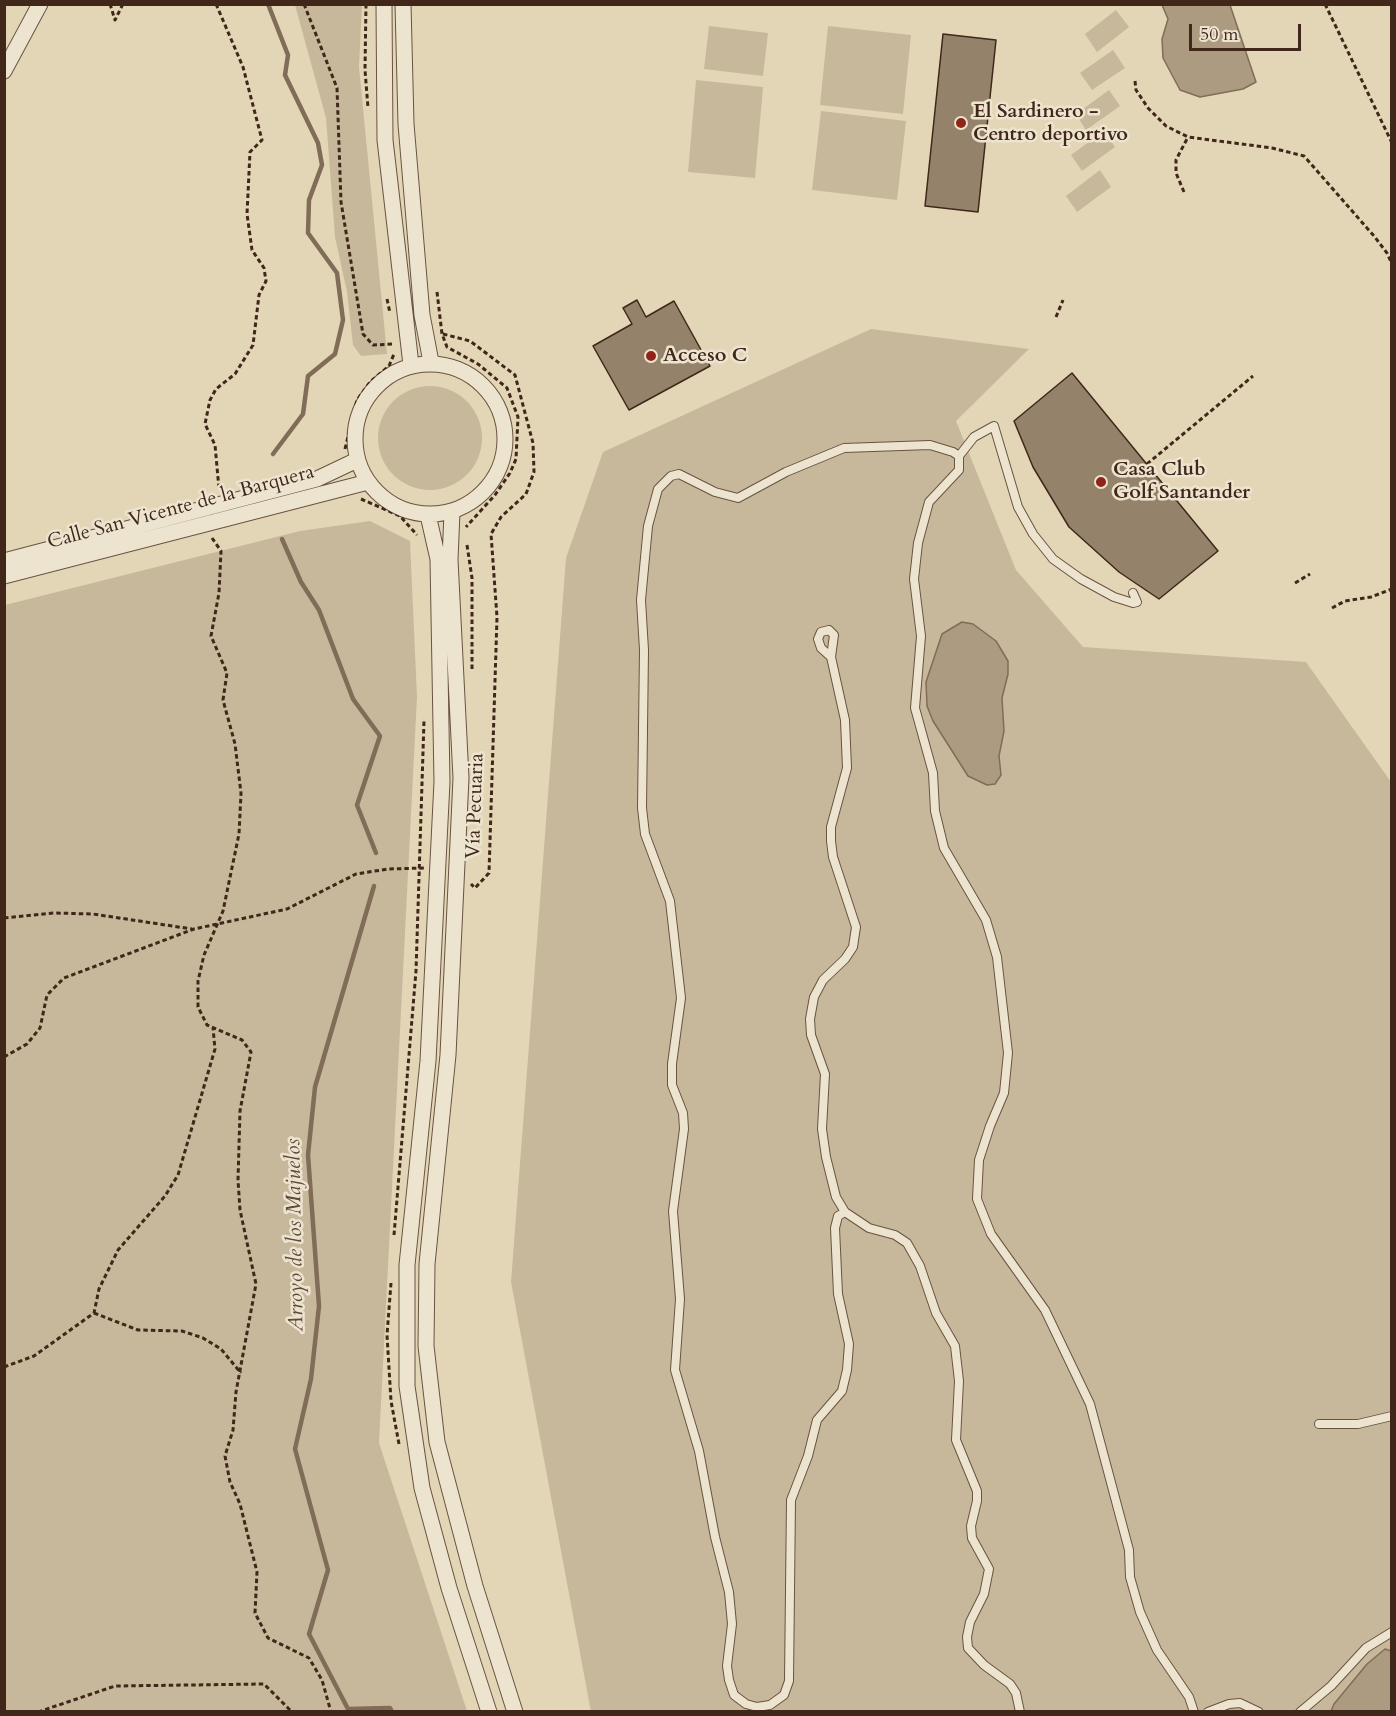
<!DOCTYPE html>
<html>
<head>
<meta charset="utf-8">
<style>
  body { margin:0 }
  #map { position:relative; width:1396px; height:1716px; overflow:hidden; background:#e3d6b6; font-family:Cardo,serif }
  canvas { display:block }
  .frame { position:absolute; inset:0; border:6px solid #40271a; pointer-events:none }
  .scale { position:absolute; left:1189px; top:24px; width:112px; height:27px; box-sizing:border-box; border:3px solid #40271a; border-top:0; padding-left:8px; font-size:18px; line-height:21px; white-space:nowrap; color:#40271a; -webkit-text-stroke:4px #ede4d0; paint-order:stroke }
</style>
</head>
<body>
<div id="map">
<canvas width="1396" height="1716"></canvas>
<div class="frame"></div>
<div class="scale">50 m</div>
</div>
<script>
const ctx = document.querySelector('canvas').getContext('2d');
ctx.lineJoin = 'round';
function fillPath(path, color) { ctx.fillStyle = color; ctx.fill(path, 'evenodd'); }
const poly = rows => new Path2D(rows.map(r => 'M' + r).join(''));
function strokePath(path, color, width, dash) { ctx.strokeStyle = color; ctx.lineWidth = width; ctx.lineCap = dash ? 'butt' : 'round'; ctx.setLineDash(dash || []); ctx.stroke(path); }
function drawText(font, color, halo, rows, align = 'center') {
  ctx.font = font + ' Cardo,serif'; ctx.lineWidth = 5; ctx.setLineDash([]); ctx.textBaseline = 'middle'; ctx.strokeStyle = halo; ctx.fillStyle = color; for (const [text, x, y, turn = 0] of rows) {
    ctx.save(); ctx.translate(x, y); ctx.rotate((+turn || 0) * Math.PI / 180); ctx.textAlign = isNaN(turn) ? turn : align; if (halo) ctx.strokeText(text, 0, 0); ctx.fillText(text, 0, 0); ctx.restore();
  }
}
const green = poly([
  [295,5,362,5,359,67,387,354,361,356,353,345,347,292,335,237,326,118],
  [1116,10,1129,27,1097,52,1085,34],
  [709,26,768,33,763,76,704,69],
  [828,26,911,35,903,114,820,105],
  [1113,50,1125,68,1092,90,1080,73],
  [696,80,763,87,755,178,688,172],
  [1109,90,1120,106,1086,130,1076,114],
  [821,111,906,121,897,200,812,190],
  [1104,131,1115,147,1082,171,1071,155],
  [1100,170,1111,187,1077,212,1066,196],
  [871,329,1029,349,956,421,1016,570,1083,647,1306,662,1391,782,1391,1711,591,1712,511,1282,566,558,603,452],
  '378 438a52 52 0 1 1 104 0a52 52 0 1 1-104 0Z',
  [370,521,410,541,417,697,379,1443,467,1711,5,1711,5,605,300,531]
]);
const water = poly([
  [1162,5,1230,5,1256,82,1243,89,1200,97,1180,90,1163,58,1162,39,1168,19,1162,5],
  [962,622,973,624,996,641,1008,661,1008,674,1002,698,1004,731,999,756,1001,775,995,784,987,785,968,776,933,721,927,706,926,682,942,634,962,622],
  [1385,1649,1391,1651,1391,1711,1331,1711,1334,1704,1367,1664,1385,1649]
]);
const stream = poly([
  [268,4,288,55,285,75,318,143,322,165,309,200,308,233,337,273,343,320,335,354,308,376,303,414,273,454],
  [282,539,301,582,319,610,353,699,380,736,357,805,376,853],
  [374,886,315,1087,308,1155,319,1306,311,1379,295,1449,328,1570,309,1634,348,1709,390,1708,392,1712]
]);
const building = poly([
  [943,34,996,40,978,212,925,206,943,34],
  [637,300,646,317,674,301,710,366,629,410,593,346,632,324,623,308,637,300],
  [1072,373,1218,551,1159,599,1119,572,1069,527,1033,467,1014,421,1072,373]
]);
const path = poly([
  [110,4,115,20,123,4],
  [216,4,243,67,262,140,250,152,247,214,252,250,264,268,266,281,259,295,253,345,235,374,216,389,210,400,205,424,215,445,219,489],
  [304,4,337,88,341,202,363,334,373,345,393,344],
  [366,4,365,70,368,108],
  [1325,4,1392,143],
  [1135,81,1136,90,1148,108,1166,126,1188,137,1272,148,1304,156,1374,236,1387,253,1392,264],
  [1184,192,1176,173,1176,160,1188,137],
  [437,292,442,334,447,347,478,364,507,388,518,417,516,459,510,473,495,495,466,527],
  [387,299,390,313],
  [1056,317,1063,300],
  [443,334,470,341,515,375,533,443,534,472,526,494,501,517,491,534,497,617,489,873,475,888,471,884],
  [345,449,357,400,370,382,389,366,394,354],
  [1147,464,1253,376],
  [361,499,400,516,417,535],
  [212,538,221,551,219,593,211,636,227,673,223,700,235,744,241,793,239,834,223,911,204,955,198,981,198,1007,207,1025,242,1040,251,1052,240,1111,238,1180,240,1210,256,1284,236,1392,233,1430,225,1456,230,1482,240,1504,257,1572,255,1613,268,1638,309,1658,322,1680,331,1712],
  [467,545,472,578,472,670],
  [1295,583,1310,574],
  [1332,608,1345,601,1371,597,1392,589],
  [4,918,54,913,93,914,192,929],
  [4,1057,27,1044,40,1028,47,995,64,978,194,929,287,909,356,874,388,869,424,868],
  [394,1235,416,971,424,721],
  [391,1283,387,1335,391,1401,399,1444],
  [94,1313,138,1330,182,1331,203,1338,221,1349,241,1373],
  [4,1367,34,1356,94,1313,99,1289,118,1250,165,1196,178,1175,215,1049,213,1028],
  [38,1712,115,1686,264,1684,292,1712]
]);
const lane = poly([
  [1133,593,1137,602,1133,603,1114,597,1081,579,1053,559,1033,534,1018,507,994,426,974,437,959,456,959,470,929,502,918,543,914,579,921,636,915,708,933,773,935,811,944,848,986,920,997,957,1008,1053,1004,1093,990,1126,979,1160,977,1199,991,1234,1045,1310,1090,1404,1129,1550,1130,1577,1140,1612,1157,1650,1189,1697,1194,1712],
  [831,657,821,648,818,639,821,632,829,630,834,635,831,657,845,720,847,768,831,827,831,841,833,857,856,927,853,947,845,959,823,980,814,997,810,1019,811,1035,825,1074,822,1129,826,1157,836,1197,845,1212,869,1228,895,1235,907,1243,920,1266,936,1313,955,1346,959,1381,956,1440,977,1491,977,1501,971,1526,972,1538,989,1569,984,1594,970,1622,967,1637,968,1648,984,1665,1010,1684,1016,1693,1020,1712],
  [845,1212,838,1216,835,1228,838,1294,849,1344,847,1370,842,1391,817,1420,808,1456,791,1500,789,1681,784,1695,770,1705,757,1707,746,1704,734,1695,729,1680,727,1666,732,1624,729,1592,715,1537,699,1451,675,1370,680,1299,673,1211,684,1129,683,1113,672,1085,672,1064,681,998,670,901,645,834,642,808,644,650,641,600,648,526,658,489,671,476,679,474,715,492,738,498,786,472,844,448,930,445,953,452,959,456],
  [1319,1424,1358,1424,1392,1416],
  [1208,1712,1229,1704,1240,1703,1259,1712],
  [1300,1712,1331,1686,1366,1648,1392,1632]
]);
const street = poly([
  [384,4,385,140,411,365],
  [403,4,406,124,422,315,431,362],
  [4,71,40,4],
  '355 439a75 75 0 1 1 150 0a75 75 0 1 1-150 0Z',
  [452,512,450,560,461,778,448,1055,427,1264,426,1346,437,1442,475,1586,515,1712],
  [428,515,438,559,442,782,428,1061,407,1265,407,1386,422,1488,449,1588,489,1712],
  [4,561,317,479,357,460],
  [4,576,368,482]
]);
const markers = [
  [961,123,6,"#8f2418"],
  [651,356,6,"#8f2418"],
  [1101,482,6,"#8f2418"]
];
const poiNames = [
  ["El Sardinero -",973,112],
  ["Centro deportivo",973,135],
  ["Acceso C",663,356],
  ["Casa Club",1113,470],
  ["Golf Santander",1113,493]
];
const streetNames = [
  ["Calle San Vicente de la Barquera",181,508,-15],
  ["Vía Pecuaria",476,806,-88]
];
const waterNames = [
  ["Arroyo de los Majuelos",296,1235,-91]
];
fillPath(green, '#c7b89b');
fillPath(water, '#ac9a81');
strokePath(water, '#816c58', 1.5);
strokePath(stream, '#816c58', 4.5);
fillPath(building, '#95826b');
strokePath(building, '#40271a', 1.5);
strokePath(lane, '#695341', 10);
strokePath(street, '#695341', 17);
strokePath(path, '#40271a', 3, [4.5, 3]);
strokePath(lane, '#ede4d0', 8);
strokePath(street, '#ede4d0', 15);
for (const [x, y, r, color] of markers) { const dot = new Path2D(); dot.arc(x, y, r, 0, 2 * Math.PI); ctx.fillStyle = color; ctx.fill(dot); strokePath(dot, '#ede4d0', 2); }
drawText('bold 20px', '#40271a', '#ede4d0', poiNames, 'left');
drawText('20px', '#40271a', '#ede4d0', streetNames);
drawText('italic 21px', '#604a39', '#ede4d0', waterNames);
</script>
</body>
</html>
